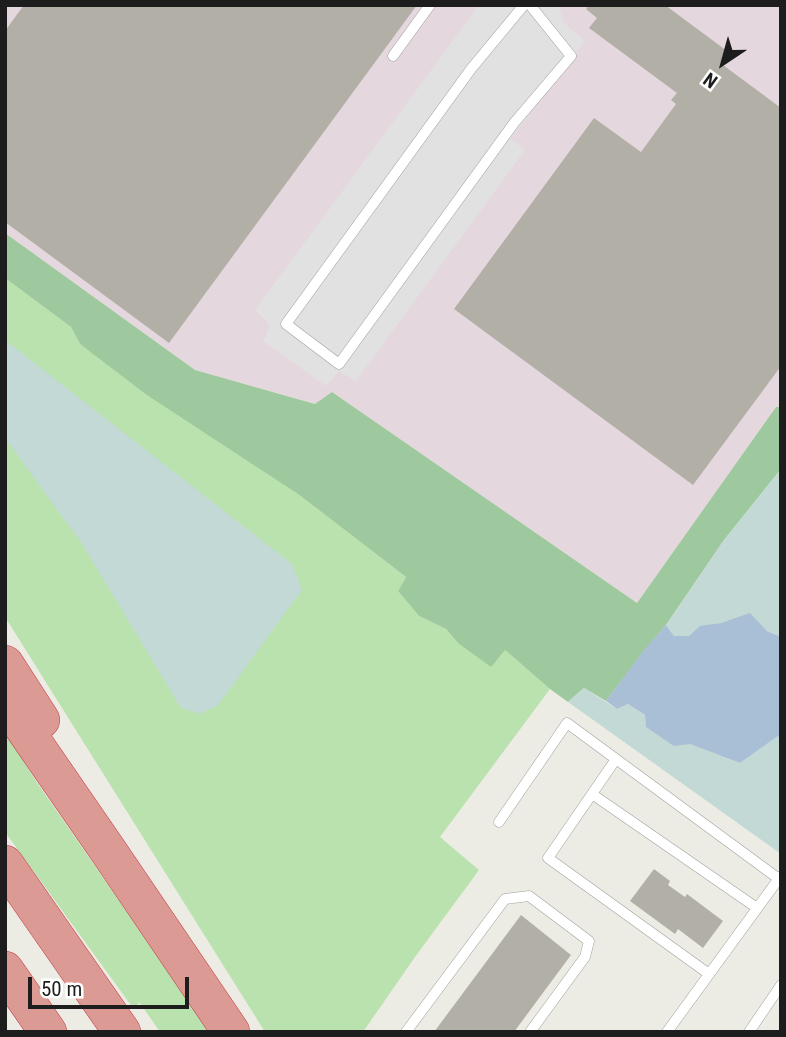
<!DOCTYPE html>
<html>
<head>
<meta charset="utf-8">
<style>
  body { margin:0 }
  #map { position:relative; width:786px; height:1037px; overflow:hidden; background:#edece4; font-family:"Roboto Condensed",sans-serif }
  canvas { display:block }
  .frame { position:absolute; inset:0; border:7px solid #1d1d1d; pointer-events:none }
  .north { position:absolute; left:688px; top:28px; width:70px; height:70px; -webkit-text-stroke:5px #fff; paint-order:stroke; rotate:216deg; font-size:19px; font-weight:700; line-height:28px; text-align:center; color:#1d1d1d }
  .north::after { content:''; display:block; margin:auto; width:24px; height:32px; background:#1d1d1d; clip-path:polygon(50% 0,100% 100%,50% 72%,0 100%) }
  .scale { position:absolute; left:28px; top:977px; width:161px; height:32px; box-sizing:border-box; border:4px solid #1d1d1d; border-top:0; padding-left:9px; font-size:21px; line-height:24px; white-space:nowrap; color:#1d1d1d; -webkit-text-stroke:5px #fff; paint-order:stroke }
</style>
</head>
<body>
<div id="map">
<canvas width="786" height="1037"></canvas>
<div class="frame"></div>
<div class="north">N</div>
<div class="scale">50 m</div>
</div>
<script>
const ctx = document.querySelector('canvas').getContext('2d');
ctx.lineJoin = 'round';
function fillPath(path, color) { ctx.fillStyle = color; ctx.fill(path, 'evenodd'); }
const poly = rows => new Path2D(rows.map(r => 'M' + r).join(''));
function strokePath(path, color, width, dash) { ctx.strokeStyle = color; ctx.lineWidth = width; ctx.lineCap = dash ? 'butt' : 'round'; ctx.setLineDash(dash || []); ctx.stroke(path); }
const industrial = poly([
  [5,5,781,5,781,407,776,407,637,603,332,392,316,404,195,370,5,233]
]);
const grass = poly([
  [5,278,71,327,80,344,298,494,406,577,398,591,419,616,446,629,458,643,505,650,550,689,440,837,479,870,415,957,363,1032,265,1032,5,617],
  [5,732,38,784,210,1032,160,1032,140,1003,133,1008,5,832]
]);
const forest = poly([
  [5,233,195,370,315,404,332,392,637,603,776,407,781,407,781,469,724,540,666,625,647,647,606,701,584,688,568,702,550,689,505,650,491,667,458,643,446,629,419,616,398,591,406,577,298,494,147,395,80,344,71,327,5,278]
]);
const wetland = poly([
  [5,340,292,564,302,590,218,705,200,714,181,708,82,544,5,438],
  [781,469,781,637,767,631,749,614,721,623,699,628,689,636,674,636,666,625,724,540],
  [584,688,617,709,628,704,645,715,646,727,740,763,781,734,781,854,568,702]
]);
const parking = poly([
  [479,5,559,5,563,22,585,41,511,139,525,150,356,381,339,371,326,386,263,341,270,325,255,310]
]);
const water = poly([
  [750,613,767,631,781,637,781,734,740,763,690,744,674,746,646,727,645,715,628,704,617,709,606,701,647,646,666,625,674,636,689,636,700,626,721,623]
]);
const building = poly([
  [24,5,417,5,169,343,5,222,5,31],
  [589,5,665,5,731,54,723,65,781,108,781,366,693,485,454,309,594,118,641,152,676,104,671,100,677,93,589,28,597,18,586,9],
  [654,869,670,881,668,885,685,897,687,894,723,921,703,948,678,929,675,934,630,901],
  [521,915,571,955,514,1032,434,1032]
]);
const service = poly([
  [524,5,471,69,286,324,339,364,514,123,571,56,530,5],
  [393,56,430,5],
  [616,759,548,858,709,974],
  [592,794,757,908],
  [499,822,567,723,779,879],
  [406,1032,505,899,529,896,589,941,585,957,530,1032],
  [667,1032,780,877],
  [749,1032,781,985]
]);
const motorway = poly([
  [5,664,41,720],
  [5,701,109,852,231,1032],
  [5,864,122,1032],
  [5,970,48,1032]
]);
fillPath(industrial, '#e5d7de');
fillPath(grass, '#bae2af');
fillPath(forest, '#9ec89d');
fillPath(wetland, '#c3d9d5');
fillPath(parking, '#e1e1e1');
fillPath(water, '#a9bfd6');
fillPath(building, '#b2afa7');
strokePath(service, '#9e9e9e', 11);
strokePath(motorway, '#c43841', 38);
strokePath(service, '#fff', 10);
strokePath(motorway, '#dc9a94', 37);
</script>
</body>
</html>
